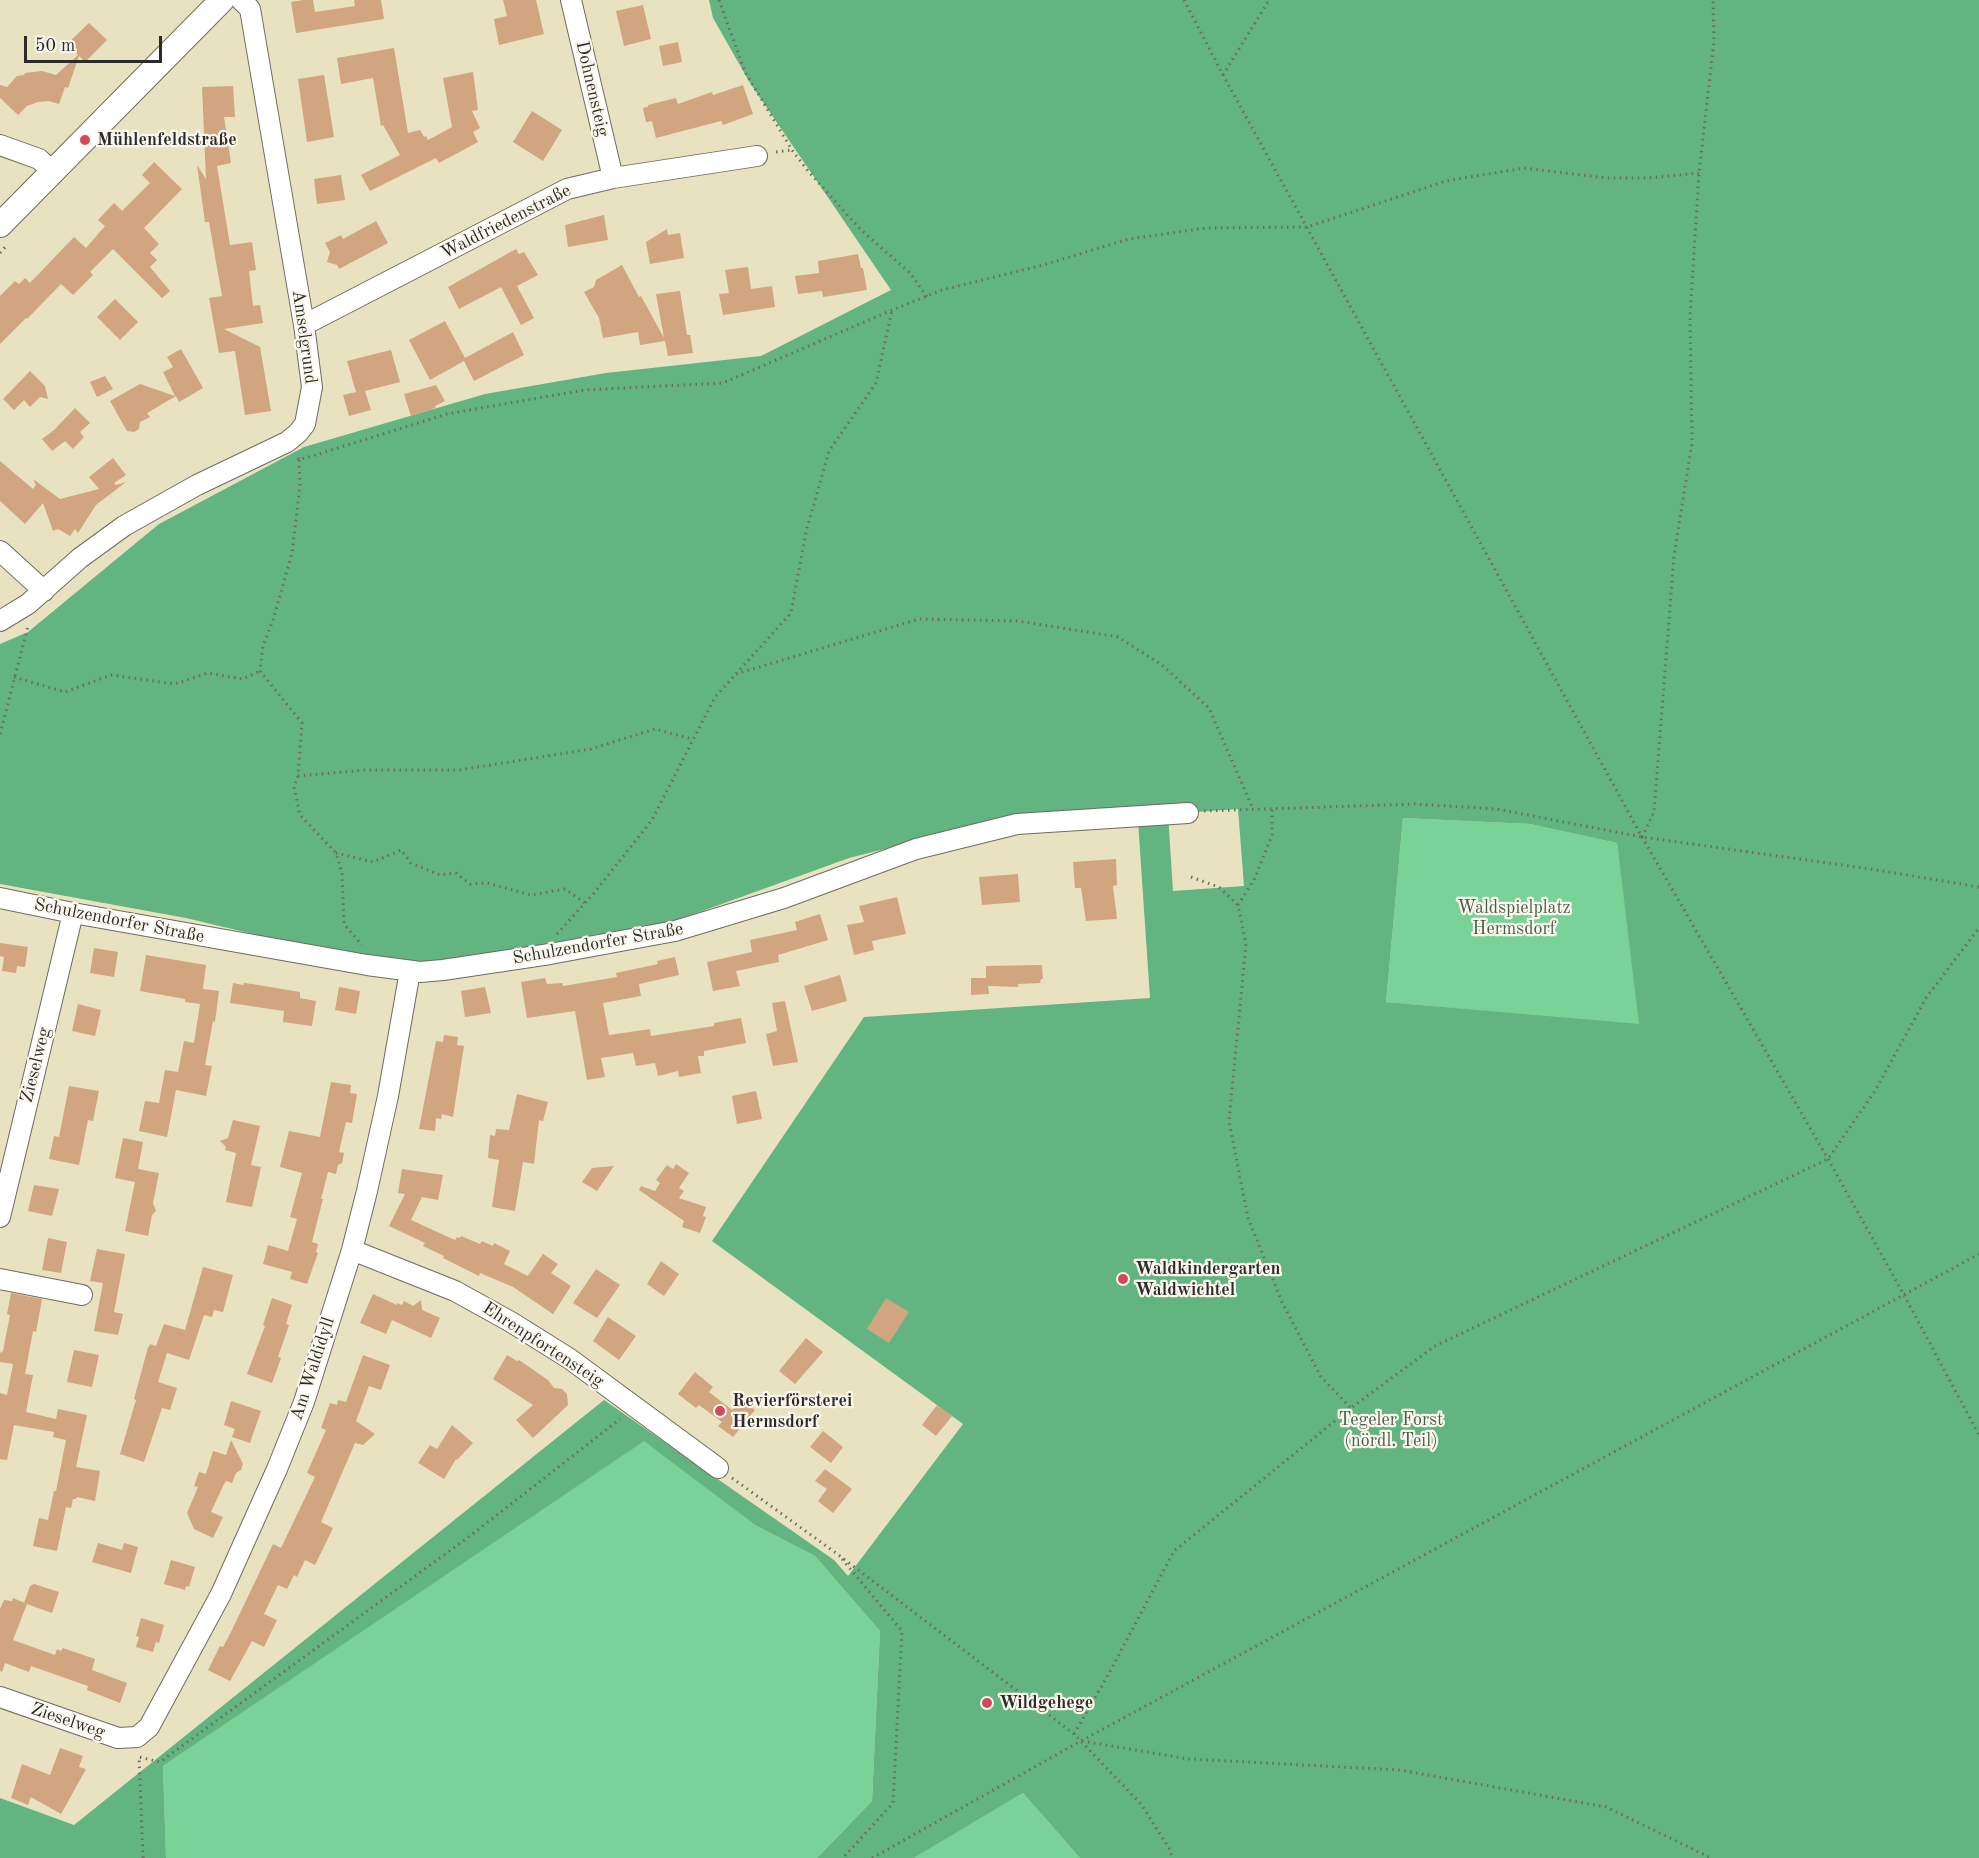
<!DOCTYPE html>
<html>
<head>
<meta charset="utf-8">
<style>
  body { margin:0 }
  #map { position:relative; width:1979px; height:1858px; overflow:hidden; background:#e9e2c1; font-family:"Old Standard TT",serif }
  canvas { display:block }
  .scale { position:absolute; left:24px; top:36px; width:138px; height:27px; box-sizing:border-box; border:3px solid #2b2b2b; border-top:0; padding-left:8px; font-size:18px; line-height:21px; white-space:nowrap; color:#2b2b2b; -webkit-text-stroke:4px #fbf7ec; paint-order:stroke }
</style>
</head>
<body>
<div id="map">
<canvas width="1979" height="1858"></canvas>
<div class="scale">50 m</div>
</div>
<script>
const ctx = document.querySelector('canvas').getContext('2d');
ctx.lineJoin = 'round';
function fillPath(path, color) { ctx.fillStyle = color; ctx.fill(path, 'evenodd'); }
const poly = rows => new Path2D(rows.map(r => 'M' + r).join(''));
function strokePath(path, color, width, dash) { ctx.strokeStyle = color; ctx.lineWidth = width; ctx.lineCap = dash ? 'butt' : 'round'; ctx.setLineDash(dash || []); ctx.stroke(path); }
function drawText(font, color, halo, rows, align = 'center') {
  ctx.font = font + ' "Old Standard TT",serif'; ctx.lineWidth = 4.5; ctx.setLineDash([]); ctx.textBaseline = 'middle'; ctx.strokeStyle = halo; ctx.fillStyle = color; for (const [text, x, y, turn = 0] of rows) {
    ctx.save(); ctx.translate(x, y); ctx.rotate((+turn || 0) * Math.PI / 180); ctx.textAlign = isNaN(turn) ? turn : align; if (halo) ctx.strokeText(text, 0, 0); ctx.fillText(text, 0, 0); ctx.restore();
  }
}
const green = poly([
  [1403,818,1530,824,1617,843,1640,1025,1386,1002],
  [644,1440,755,1525,815,1556,880,1631,872,1801,817,1858,166,1858,163,1766],
  [1023,1793,1080,1858,914,1858]
]);
const forest = poly([
  [709,0,1979,0,1979,1858,1080,1858,1023,1793,914,1858,817,1858,872,1801,880,1631,815,1556,755,1525,644,1441,163,1766,166,1858,0,1858,0,1798,74,1825,604,1400,834,1560,848,1576,963,1424,712,1241,864,1017,1150,998,1137,806,1019,815,849,858,672,922,434,964,358,959,186,918,0,884,0,644,28,632,159,524,304,447,485,394,606,373,761,356,891,290,750,83,713,18],
  [1238,809,1244,886,1173,891,1168,814],
  [1403,818,1530,824,1617,843,1639,1024,1386,1002]
]);
const building = poly([
  [303,0,313,0,315,12,355,6,354,0,381,0,384,19,296,33,291,2],
  [503,0,536,0,544,34,499,45,494,19,507,16],
  [643,5,651,39,624,46,616,11],
  [89,23,107,40,85,62,79,56,68,88,65,87,59,104,49,101,38,102,27,106,18,115,0,98,0,85,7,87,17,76,24,75,25,73,42,71,56,75,78,55,67,44],
  [678,42,682,62,663,66,659,46],
  [394,48,408,133,420,130,424,137,426,136,428,140,452,127,443,78,473,72,478,110,472,111,480,128,473,132,478,142,439,163,436,158,370,191,361,175,400,155,383,125,381,126,373,78,341,84,337,58],
  [324,75,334,137,307,142,298,79],
  [743,85,753,114,723,125,721,121,656,138,652,121,646,122,643,108,648,107,648,105,676,98,678,104,712,92,713,95],
  [233,86,235,117,224,117,231,163,217,166,230,245,252,242,256,270,249,271,253,306,260,305,263,323,224,329,260,347,271,411,245,415,235,351,219,353,209,298,222,296,209,222,205,222,197,165,206,179,202,87],
  [532,111,562,130,543,161,513,142],
  [154,162,182,189,144,228,159,244,150,253,157,260,150,267,170,291,162,298,113,249,90,272,93,275,73,295,61,284,27,319,26,318,0,344,0,296,15,281,19,284,25,278,30,283,74,237,86,248,105,226,98,220,114,203,122,211,150,183,142,175],
  [341,175,345,200,317,204,314,179],
  [604,215,608,240,568,247,565,225],
  [376,221,388,243,339,269,337,265,327,262,330,252,325,243,341,235,343,239],
  [667,229,668,235,680,233,684,258,650,264,646,242],
  [516,249,519,254,524,252,538,275,517,286,534,318,521,325,501,287,459,309,448,287],
  [858,254,861,268,863,268,867,290,823,297,822,291,798,294,795,276,819,273,818,261],
  [622,265,639,297,641,296,664,338,656,294,680,291,687,335,690,335,693,353,668,356,665,341,640,345,638,332,603,338,599,318,584,292,594,287,596,280],
  [748,267,751,289,772,286,775,307,723,315,719,294,729,293,725,270],
  [115,299,138,322,120,340,97,317],
  [445,321,465,358,513,332,524,355,474,381,464,361,430,380,409,340],
  [181,349,203,388,179,402,176,396,147,413,150,417,140,422,139,429,134,432,127,431,110,401,140,384,175,396,163,372,173,367,167,357],
  [391,350,400,382,365,391,371,410,349,416,343,395,356,392,347,361],
  [30,371,45,386,48,399,40,397,30,407,24,400,14,410,3,399],
  [105,376,113,389,97,397,90,382],
  [436,385,445,401,435,406,436,408,411,416,404,394],
  [75,408,90,423,80,432,84,437,73,449,65,441,52,451,42,439,54,430],
  [113,458,126,475,114,483,116,485,126,482,96,505,78,533,75,529,70,536,58,529,53,531,43,503,25,524,0,501,0,461,33,489,36,485,33,479,60,499,99,489,89,477],
  [1116,859,1117,885,1113,886,1117,919,1086,921,1081,888,1075,888,1073,862],
  [1018,874,1020,902,982,905,979,877],
  [897,897,906,934,872,941,874,950,854,955,847,925,864,922,859,906],
  [820,914,828,940,778,955,779,962,736,971,740,986,713,991,707,962,752,952,750,940,797,930,795,922],
  [0,943,28,947,25,967,17,966,16,973,2,971,4,957,0,956],
  [94,948,118,952,114,977,90,973],
  [146,955,206,965,203,989,219,991,215,1022,213,1021,205,1065,212,1066,206,1096,176,1090,167,1137,139,1131,145,1101,159,1103,165,1070,178,1072,184,1041,194,1043,200,1004,185,1002,185,999,140,991],
  [675,957,679,975,639,984,641,996,603,1003,609,1035,650,1029,651,1036,714,1026,714,1023,741,1018,746,1043,704,1051,704,1056,698,1056,701,1073,679,1077,678,1071,658,1076,655,1063,636,1066,633,1053,601,1058,605,1077,587,1080,575,1011,527,1018,521,982,545,978,547,984,562,983,563,986,617,977,616,973,658,964,657,961],
  [1042,965,1043,979,1041,979,1040,983,1018,984,1018,987,988,986,989,994,971,995,971,978,986,978,986,966],
  [840,975,847,1001,812,1011,804,986],
  [233,983,243,985,244,983,252,984,300,992,300,998,316,1001,312,1026,283,1022,284,1011,230,1003],
  [339,987,360,991,356,1014,335,1010],
  [485,987,491,1013,465,1017,461,991],
  [785,1001,798,1062,773,1066,766,1034,777,1031,772,1003],
  [78,1004,101,1010,95,1036,72,1031],
  [444,1035,458,1037,457,1045,464,1046,453,1117,442,1114,441,1119,436,1118,435,1131,419,1129,436,1041,443,1042],
  [331,1082,351,1085,350,1093,357,1094,352,1123,346,1122,339,1152,344,1153,342,1163,338,1165,336,1174,328,1172,321,1199,323,1199,312,1242,318,1244,316,1252,318,1253,307,1284,290,1279,292,1272,263,1264,268,1245,288,1251,297,1219,290,1217,302,1173,280,1167,289,1131,320,1137],
  [69,1086,99,1091,93,1121,88,1120,79,1165,49,1159,54,1136,59,1137],
  [756,1091,762,1119,737,1124,732,1096],
  [517,1094,548,1102,543,1121,539,1120,534,1164,523,1162,515,1211,492,1207,499,1160,488,1158,490,1135,495,1136,496,1129,509,1130],
  [233,1120,260,1126,251,1165,261,1167,252,1207,226,1202,236,1153,225,1150,226,1147,220,1141,228,1138],
  [123,1138,143,1142,138,1169,159,1173,153,1203,156,1211,152,1215,148,1236,125,1231,135,1182,115,1178],
  [676,1164,689,1173,679,1188,684,1191,679,1198,706,1207,703,1216,706,1217,700,1233,682,1227,684,1221,639,1190,641,1186,655,1191,660,1183,656,1180,667,1165,673,1169],
  [614,1166,597,1191,582,1182,592,1168],
  [402,1169,443,1175,438,1200,422,1197,411,1220,455,1240,457,1237,460,1238,461,1236,480,1244,482,1241,493,1246,494,1243,510,1251,504,1264,528,1276,543,1254,558,1264,551,1273,571,1286,553,1314,513,1287,480,1273,479,1276,443,1258,444,1256,423,1246,425,1243,389,1226,405,1194,398,1193],
  [34,1185,59,1189,52,1216,28,1211],
  [48,1238,67,1242,61,1273,42,1270],
  [97,1249,125,1254,114,1312,123,1314,118,1335,94,1331,103,1283,90,1281],
  [661,1261,679,1274,664,1296,647,1284],
  [203,1267,233,1275,223,1312,214,1310,212,1317,204,1315,189,1360,167,1353,158,1382,177,1388,170,1410,162,1408,144,1462,120,1454,136,1400,134,1399,148,1347,149,1347,150,1344,156,1346,164,1324,185,1330],
  [596,1269,620,1285,597,1318,573,1303],
  [11,1293,42,1299,36,1332,33,1331,25,1374,33,1375,26,1412,56,1419,58,1409,87,1415,76,1467,100,1471,95,1501,77,1497,76,1499,73,1499,71,1508,66,1507,57,1551,33,1546,39,1518,48,1520,54,1491,56,1491,66,1440,53,1437,54,1432,14,1425,7,1460,0,1459,0,1393,7,1395,13,1364,0,1362,0,1353,3,1351,10,1315,7,1314],
  [373,1294,397,1305,397,1303,402,1305,404,1301,413,1306,421,1300,422,1310,440,1318,431,1338,392,1320,386,1334,360,1323],
  [272,1298,292,1305,286,1324,289,1325,278,1357,281,1358,272,1383,247,1374,265,1326,263,1325],
  [886,1298,909,1312,889,1343,867,1329],
  [608,1317,636,1336,619,1360,593,1341],
  [806,1338,823,1352,795,1384,779,1371],
  [74,1350,99,1355,92,1387,67,1382],
  [363,1355,390,1365,381,1390,369,1386,356,1421,375,1434,363,1445,355,1443,321,1522,333,1528,315,1565,305,1560,297,1577,294,1575,287,1589,278,1585,264,1614,277,1620,264,1647,252,1641,230,1681,208,1670,220,1646,223,1647,232,1630,273,1544,281,1548,315,1477,307,1473,326,1430,321,1428,330,1403,337,1405,338,1400,346,1402],
  [507,1355,517,1361,519,1360,548,1380,554,1388,562,1389,567,1394,568,1405,533,1438,516,1420,533,1405,493,1379],
  [695,1372,713,1387,709,1392,732,1410,740,1399,755,1410,733,1437,718,1426,722,1422,699,1405,696,1408,678,1394],
  [231,1401,261,1411,250,1443,232,1437,235,1429,224,1425],
  [937,1405,952,1416,936,1436,922,1425],
  [452,1425,473,1443,457,1460,456,1459,444,1479,418,1463,430,1445,437,1449],
  [823,1431,843,1447,831,1463,810,1447],
  [231,1440,243,1464,241,1470,236,1473,232,1483,226,1481,224,1484,211,1512,223,1517,213,1538,194,1529,187,1513,198,1487,194,1486,199,1472,206,1474,213,1451,226,1455],
  [825,1469,852,1489,833,1513,818,1501,827,1489,815,1481],
  [98,1543,122,1550,124,1543,138,1547,131,1573,92,1562],
  [171,1560,195,1567,189,1587,186,1586,185,1590,164,1584],
  [34,1584,59,1592,52,1613,24,1603,30,1586],
  [13,1598,27,1604,13,1640,55,1655,57,1649,61,1651,63,1648,95,1659,92,1670,127,1683,120,1703,87,1690,88,1686,31,1666,29,1672,5,1663,2,1672,0,1671,0,1609,4,1600,12,1601],
  [141,1618,164,1625,159,1643,156,1642,153,1652,136,1647,139,1637,136,1636],
  [60,1748,83,1756,79,1767,86,1769,61,1814,31,1797,28,1805,11,1798,22,1764,50,1775]
]);
const path = poly([
  [719,0,745,72,792,150,808,171,860,229,910,273,927,297],
  [1184,0,1223,75,1642,837,1828,1159,1904,1295,1979,1435],
  [1223,75,1269,0],
  [776,152,792,150],
  [0,253,7,245],
  [298,458,299,460,447,414,584,390,723,383,892,310,942,290,1043,265,1129,239,1206,228,1307,227,1446,181,1524,168,1607,178,1648,178,1699,173],
  [299,460,300,485,292,553,273,620,263,646,260,671,302,723,298,776,366,770,459,770,591,749,655,729,692,739],
  [736,674,919,619,1018,621,1118,637,1162,665,1209,708,1253,809],
  [14,677,65,692,111,675,175,684,208,673,243,679,260,671],
  [0,734,28,626],
  [298,776,294,787,300,815,336,853,342,873,344,924,362,945],
  [1204,811,1415,804,1497,809,1642,837,1871,869,1979,887],
  [1642,837,1654,812,1674,556,1692,443,1690,316,1699,173,1714,41,1713,0],
  [336,853,373,862,401,850,411,863,440,875,456,873,470,884,487,883,531,895,565,889,585,903],
  [1191,877,1219,887,1238,905,1246,944,1229,1121,1248,1218,1282,1302,1321,1377,1351,1408],
  [1238,905,1254,880,1272,835,1272,808],
  [557,934,594,893,652,820,715,697,791,613,806,532,829,451,876,383,892,310],
  [732,1478,836,1553,1074,1734,1141,1804,1170,1850,1172,1858],
  [842,1559,902,1631,893,1803,843,1858],
  [1074,1734,1108,1675,1174,1551,1351,1408,1435,1346,1828,1159,1875,1091,1926,998,1979,928],
  [1082,1741,1189,1759,1400,1770,1606,1807,1711,1858],
  [143,1858,139,1757,160,1762,470,1536,620,1419],
  [872,1858,1081,1741,1979,1254]
]);
const minor = poly([
  [571,0,613,178],
  [0,145,39,159,53,172],
  [304,325,567,189,613,178,757,156],
  [0,551,44,591],
  [0,621,28,604,80,558,124,526,197,485,287,442,298,433,305,424,312,387,304,325,250,9,241,0],
  [0,898,73,913,367,965,420,972,443,970,550,954,675,931,784,898,916,849,1017,824,1188,813],
  [0,1217,73,913],
  [352,1250,455,1291,511,1322,570,1359,718,1468],
  [0,1279,82,1295],
  [0,1697,118,1738,137,1737,149,1727,221,1594,277,1469,304,1402,352,1250,367,1191,388,1096,410,971]
]);
const major = poly([
  [0,225,222,0]
]);
const markers = [
  [85,140,6,"#d1495b"],
  [1123,1279,6,"#d1495b"],
  [720,1411,6,"#d1495b"],
  [987,1703,6,"#d1495b"]
];
const streetNames = [
  ["Dohnensteig",592,89,77],
  ["Waldfriedenstraße",506,222,-27],
  ["Amselgrund",304,337,82],
  ["Schulzendorfer Straße",119,921,11],
  ["Schulzendorfer Straße",598,944,-10],
  ["Zieselweg",36,1065,-76],
  ["Ehrenpfortensteig",543,1345,33],
  ["Am Waldidyll",313,1369,-72],
  ["Zieselweg",68,1721,19]
];
const poiNames = [
  ["Mühlenfeldstraße",97,140],
  ["Waldkindergarten",1135,1269],
  ["Waldwichtel",1135,1290],
  ["Revierförsterei",732,1401],
  ["Hermsdorf",732,1422],
  ["Wildgehege",999,1703]
];
const parkNames = [
  ["Waldspielplatz",1514,908],
  ["Hermsdorf",1514,929],
  ["Tegeler Forst",1391,1420],
  ["(nördl. Teil)",1391,1441]
];
fillPath(green, '#79d297');
fillPath(forest, '#62b480');
fillPath(building, '#d1a57f');
strokePath(minor, '#6e6b60', 22);
strokePath(major, '#6e6b60', 26);
strokePath(path, '#6e6b60', 3, [1.5, 4.5]);
strokePath(minor, '#fff', 20);
strokePath(major, '#fff', 24);
for (const [x, y, r, color] of markers) { const dot = new Path2D(); dot.arc(x, y, r, 0, 2 * Math.PI); ctx.fillStyle = color; ctx.fill(dot); strokePath(dot, '#fbf7ec', 2); }
drawText('18px', '#2b2b2b', '#fbf7ec', streetNames);
drawText('bold 18px', '#2b2b2b', '#fbf7ec', poiNames, 'left');
drawText('18px', '#425d4b', '#fbf7ec', parkNames);
</script>
</body>
</html>
